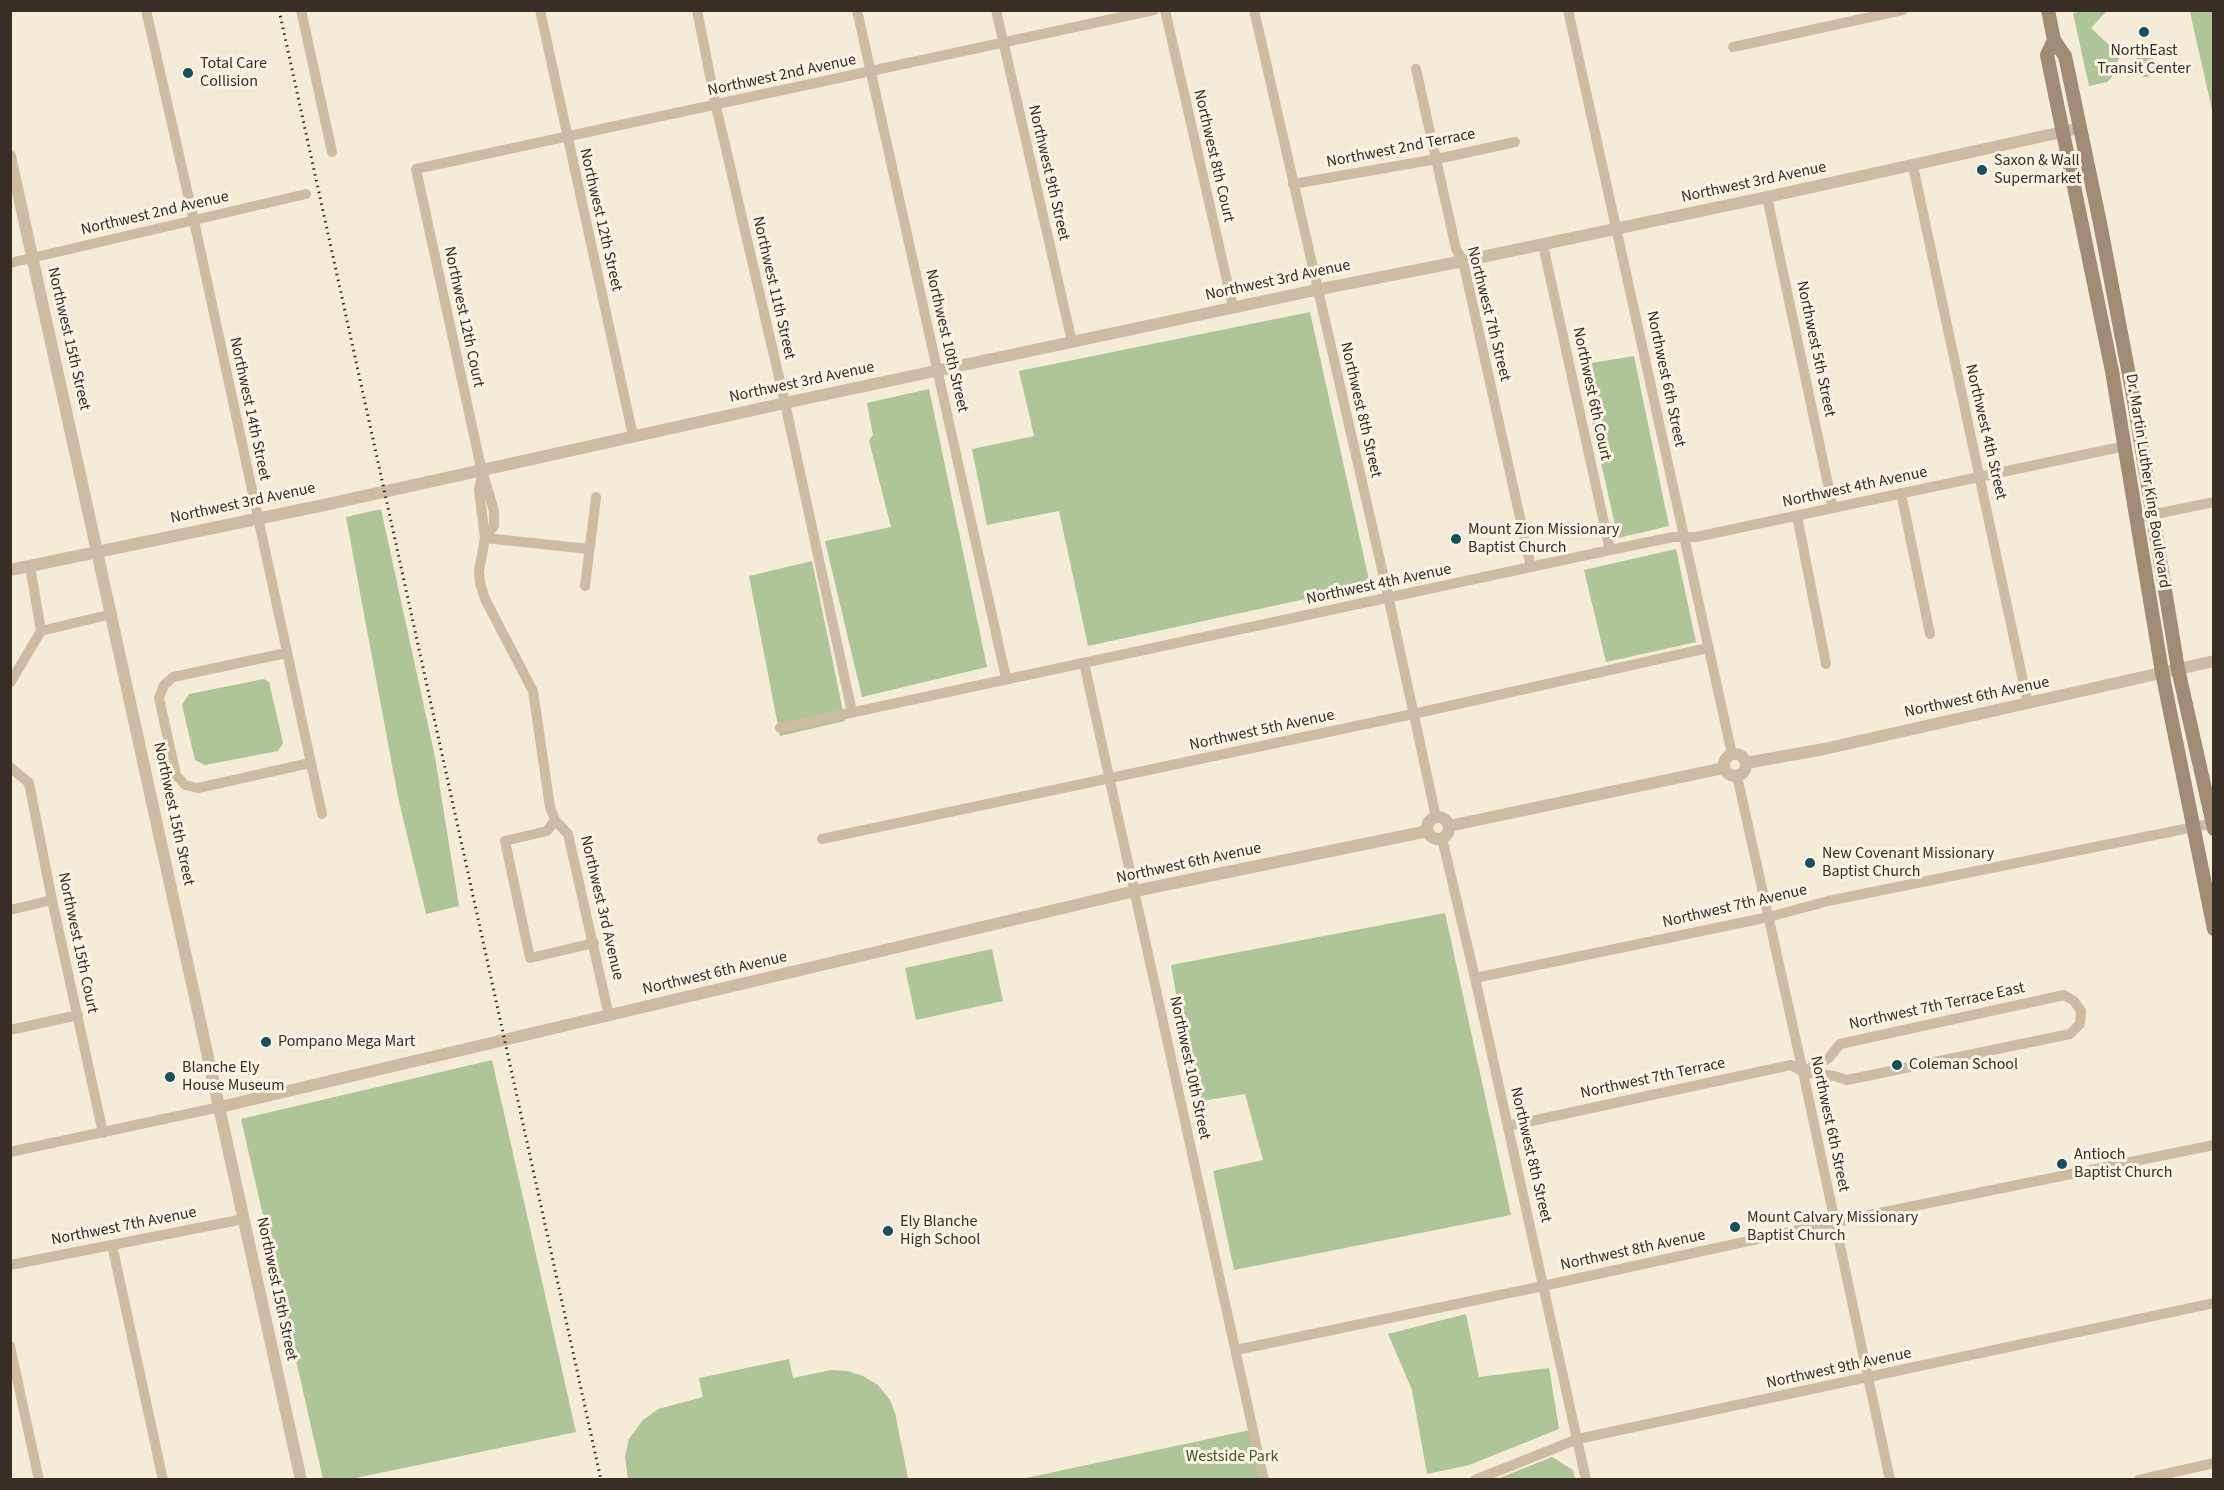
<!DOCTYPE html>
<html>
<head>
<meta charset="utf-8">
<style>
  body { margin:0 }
  #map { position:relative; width:2224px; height:1490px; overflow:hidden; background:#f4ebd9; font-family:"Source Sans 3",sans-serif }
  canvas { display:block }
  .frame { position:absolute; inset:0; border:12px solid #372e26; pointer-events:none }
</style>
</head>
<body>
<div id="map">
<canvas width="2224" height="1490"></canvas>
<div class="frame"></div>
</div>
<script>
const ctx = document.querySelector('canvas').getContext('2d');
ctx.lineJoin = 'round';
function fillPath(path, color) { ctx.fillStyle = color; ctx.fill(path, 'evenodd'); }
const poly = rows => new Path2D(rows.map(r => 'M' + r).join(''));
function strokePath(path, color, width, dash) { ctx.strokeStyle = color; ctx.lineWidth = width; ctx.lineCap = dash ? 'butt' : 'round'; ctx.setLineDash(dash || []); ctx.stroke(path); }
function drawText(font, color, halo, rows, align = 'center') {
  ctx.font = font + ' "Source Sans 3",sans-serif'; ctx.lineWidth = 6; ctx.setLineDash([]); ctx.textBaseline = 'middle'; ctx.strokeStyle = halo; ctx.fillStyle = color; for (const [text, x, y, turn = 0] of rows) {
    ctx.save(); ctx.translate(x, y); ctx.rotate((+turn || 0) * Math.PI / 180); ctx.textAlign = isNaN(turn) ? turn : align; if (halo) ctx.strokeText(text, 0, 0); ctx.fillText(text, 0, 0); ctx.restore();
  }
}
const green = poly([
  [2088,10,2106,11,2106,12,2091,28,2120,55,2112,77,2107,82,2089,86,2073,13],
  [2190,11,2213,11,2213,114,2192,21],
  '2134 66a11 11 0 1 1 22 0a11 11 0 1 1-22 0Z',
  [1310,312,1370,585,1088,646,1059,511,987,525,972,449,1034,436,1019,371],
  [1634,356,1669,526,1618,538,1579,365],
  [929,389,987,667,862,697,825,541,891,527,869,441,873,435,867,403],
  [381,509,435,757,459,906,426,914,398,797,346,517],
  [1676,549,1696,642,1606,662,1584,570],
  [812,561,845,721,780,736,749,576],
  [264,679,269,682,283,743,278,751,205,765,195,760,182,705,189,694],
  [1445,913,1511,1215,1234,1270,1213,1171,1263,1160,1245,1094,1195,1102,1171,965],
  [992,949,1003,1001,916,1020,905,968],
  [492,1060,576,1432,351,1479,323,1479,241,1119],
  [1466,1314,1479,1377,1549,1368,1559,1429,1469,1465,1427,1474,1412,1390,1388,1334],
  [789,1359,793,1378,831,1370,848,1371,863,1376,878,1385,890,1400,895,1413,908,1478,628,1479,625,1456,629,1439,642,1421,658,1409,703,1397,699,1378],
  [1250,1430,1260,1480,1017,1480],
  [1552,1457,1573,1470,1575,1479,1497,1479]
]);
const minor = poly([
  [146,10,194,221,322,814],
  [301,10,332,152],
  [540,10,633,436],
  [697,10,716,106,785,403,852,712],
  [857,10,1006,678],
  [996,10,1072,342],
  [1165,10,1233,307],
  [1254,10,1387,591,1436,817],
  [1568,10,1732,754],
  [1733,47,1903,10],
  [1416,69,1456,249,1463,261,1531,567],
  [1913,166,2028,704],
  [1293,184,1437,159,1515,142],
  [1767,197,1833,508],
  [1543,245,1610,550],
  [10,263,306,194],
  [482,474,479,490,485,538],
  [1901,493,1930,634],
  [1797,516,1826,664],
  [2136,518,2214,502],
  [485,538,589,549],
  [585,586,596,497],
  [41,631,112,614],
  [286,653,173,677,164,685,159,698,176,775,185,785,198,788,310,763],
  [1084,663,1264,1480],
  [10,683,41,631,30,566],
  [780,728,1610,550,1673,537,1696,537,2125,446],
  [10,767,29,783,52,900,103,1133],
  [1737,776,1803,1072,1890,1480],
  [555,820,547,831,505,841,530,958,594,943],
  [1442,838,1475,978,1586,1480],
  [822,839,1413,714,1708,648],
  [10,910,52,900],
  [1475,978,1769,917,1828,901,2214,823],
  [609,1016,568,834,555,820,550,807,533,691,485,599,480,583,479,571,485,538,494,526,494,511,480,463,416,169,1154,10],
  [10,1030,78,1015],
  [1508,1126,1791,1065,1803,1072,1834,1076,1847,1080,2070,1034,2080,1024,2081,1011,2074,1001,2064,995,1840,1044,1829,1058,1803,1072],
  [10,1152,220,1107],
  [112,1245,163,1480],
  [10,1265,244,1219],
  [10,1346,39,1480],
  [1236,1350,1543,1286,1835,1222,2214,1145],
  [1475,1480,1578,1439,2214,1303],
  [2139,1480,2214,1463]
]);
const tertiary = poly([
  [10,156,301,1480],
  [10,570,324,505,785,403,1316,290,1463,261,1767,197,2080,128],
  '1724 765a11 11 0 1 1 22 0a11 11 0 1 1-22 0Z',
  [1746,763,1824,749,2214,661],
  '1427 828a11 11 0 1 1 22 0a11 11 0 1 1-22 0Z',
  [1449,826,1724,768],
  [220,1107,1135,891,1428,831]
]);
const secondary = poly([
  [2048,10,2054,40,2065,56,2100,223,2134,401,2178,669,2214,829],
  [2054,40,2047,55,2112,371,2162,672,2214,929]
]);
const rail = poly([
  [279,10,601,1480]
]);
const markers = [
  [2144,32,6,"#184f5c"],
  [188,73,6,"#184f5c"],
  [1982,170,6,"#184f5c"],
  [1456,539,6,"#184f5c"],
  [1810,863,6,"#184f5c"],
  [266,1042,6,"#184f5c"],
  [1897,1065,6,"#184f5c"],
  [170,1077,6,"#184f5c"],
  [2062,1164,6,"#184f5c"],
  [1735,1227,6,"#184f5c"],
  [888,1231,6,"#184f5c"]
];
const poiNames = [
  ["NorthEast",2144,51,"center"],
  ["Transit Center",2144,69,"center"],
  ["Total Care",200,64],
  ["Collision",200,82],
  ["Saxon & Wall",1994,161],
  ["Supermarket",1994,179],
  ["Mount Zion Missionary",1468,530],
  ["Baptist Church",1468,548],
  ["New Covenant Missionary",1822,854],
  ["Baptist Church",1822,872],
  ["Pompano Mega Mart",278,1042],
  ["Coleman School",1909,1065],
  ["Blanche Ely",182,1068],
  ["House Museum",182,1086],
  ["Antioch",2074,1155],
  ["Baptist Church",2074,1173],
  ["Mount Calvary Missionary",1747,1218],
  ["Baptist Church",1747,1236],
  ["Ely Blanche",900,1222],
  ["High School",900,1240]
];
const streetNames = [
  ["Northwest 2nd Avenue",782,76,-12],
  ["Northwest 2nd Terrace",1401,149,-11],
  ["Northwest 8th Court",1213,156,77],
  ["Northwest 9th Street",1048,173,77],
  ["Northwest 3rd Avenue",1754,183,-12],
  ["Northwest 2nd Avenue",155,214,-13],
  ["Northwest 12th Street",600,220,77],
  ["Northwest 3rd Avenue",1278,281,-12],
  ["Northwest 11th Street",773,288,77],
  ["Northwest 7th Street",1488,314,76],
  ["Northwest 12th Court",463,317,78],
  ["Northwest 15th Street",68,339,77],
  ["Northwest 10th Street",946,341,77],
  ["Northwest 5th Street",1815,349,78],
  ["Northwest 6th Street",1665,379,78],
  ["Northwest 3rd Avenue",802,383,-12],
  ["Northwest 6th Court",1591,394,78],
  ["Northwest 14th Street",249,409,78],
  ["Northwest 8th Street",1360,410,77],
  ["Northwest 4th Street",1985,432,77],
  ["Dr. Martin Luther King Boulevard",2147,481,81],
  ["Northwest 4th Avenue",1855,488,-12],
  ["Northwest 3rd Avenue",243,504,-12],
  ["Northwest 4th Avenue",1379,585,-12],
  ["Northwest 6th Avenue",1977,698,-12],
  ["Northwest 5th Avenue",1262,731,-12],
  ["Northwest 15th Street",173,814,78],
  ["Northwest 6th Avenue",1189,864,-12],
  ["Northwest 7th Avenue",1735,907,-13],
  ["Northwest 3rd Avenue",601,908,77],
  ["Northwest 15th Court",77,943,78],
  ["Northwest 6th Avenue",715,974,-13],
  ["Northwest 7th Terrace East",1937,1007,-12],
  ["Northwest 10th Street",1189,1068,78],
  ["Northwest 7th Terrace",1653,1079,-12],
  ["Northwest 6th Street",1829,1124,78],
  ["Northwest 8th Street",1530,1155,77],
  ["Northwest 7th Avenue",124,1227,-11],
  ["Northwest 8th Avenue",1633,1251,-12],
  ["Northwest 15th Street",276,1289,78],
  ["Northwest 9th Avenue",1839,1369,-12]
];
const parkNames = [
  ["Westside Park",1232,1457]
];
fillPath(green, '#afc498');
strokePath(minor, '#cdbca4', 10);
strokePath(tertiary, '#cdbca4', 12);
strokePath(secondary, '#a08b75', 14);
strokePath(rail, '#372e26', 3, [1.5, 4.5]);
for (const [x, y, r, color] of markers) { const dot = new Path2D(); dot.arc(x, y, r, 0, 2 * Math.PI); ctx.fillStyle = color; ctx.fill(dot); strokePath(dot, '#fbf4e6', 2); }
drawText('16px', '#372e26', '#fbf4e6', poiNames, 'left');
drawText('16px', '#372e26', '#fbf4e6', streetNames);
drawText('16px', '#405828', '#fbf4e6', parkNames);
</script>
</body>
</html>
